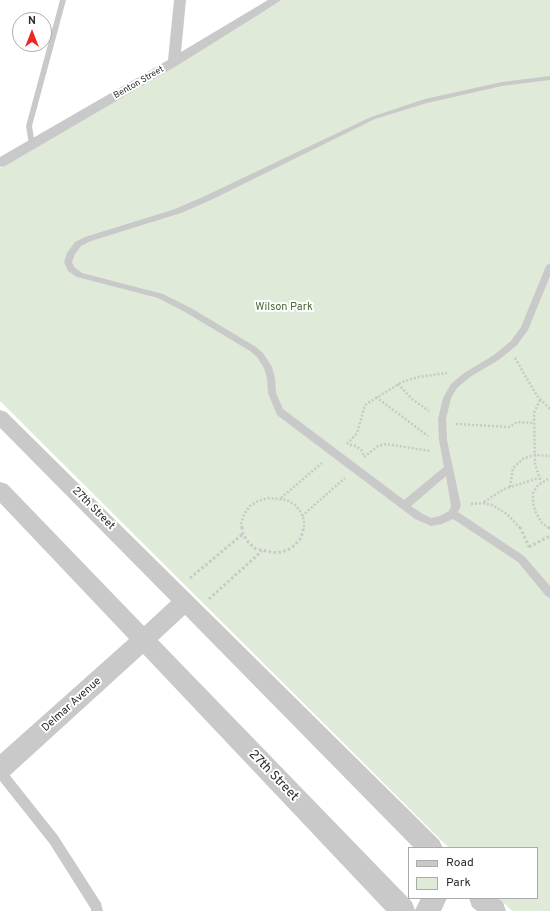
<!DOCTYPE html>
<html>
<head>
<meta charset="utf-8">
<style>
  body { margin:0 }
  #map { position:relative; width:550px; height:911px; overflow:hidden; background:#fff; font-family:Overpass,sans-serif }
  canvas { display:block }
  .legend { position:absolute; left:408px; top:847px; width:130px; height:52px; box-sizing:border-box; background:#fff; border:1px solid #ababab; margin:0; padding:5px 7px; list-style:none; font-size:12px; color:#2c2c2c }
  .legend li { display:flex; align-items:center; gap:8px; height:20px }
  .legend b { width:20px; border:1px solid #ababab }
  .north { position:absolute; left:12px; top:12px; width:40px; height:40px; box-sizing:border-box; background:#fff; border:1px solid #ababab; border-radius:50%; rotate:0deg; font-size:11px; font-weight:700; line-height:16px; text-align:center; color:#2c2c2c }
  .north::after { content:''; display:block; margin:auto; width:14px; height:18px; background:#ea2826; clip-path:polygon(50% 0,100% 100%,50% 72%,0 100%) }
</style>
</head>
<body>
<div id="map">
<canvas width="550" height="911"></canvas>
<ul class="legend">
<li><b style="height:5px;background:#c9c9c9"></b>Road</li>
<li><b style="height:11px;background:#e0ead8"></b>Park</li>
</ul>
<div class="north">N</div>
</div>
<script>
const ctx = document.querySelector('canvas').getContext('2d');
ctx.lineJoin = 'round';
function fillPath(path, color) { ctx.fillStyle = color; ctx.fill(path, 'evenodd'); }
const poly = rows => new Path2D(rows.map(r => 'M' + r).join(''));
function strokePath(path, color, width, dash) { ctx.strokeStyle = color; ctx.lineWidth = width; ctx.lineCap = dash ? 'butt' : 'round'; ctx.setLineDash(dash || []); ctx.stroke(path); }
function drawText(font, color, halo, rows, align = 'center') {
  ctx.font = font + ' Overpass,sans-serif'; ctx.lineWidth = 4; ctx.setLineDash([]); ctx.textBaseline = 'middle'; ctx.strokeStyle = halo; ctx.fillStyle = color; for (const [text, x, y, turn = 0] of rows) {
    ctx.save(); ctx.translate(x, y); ctx.rotate((+turn || 0) * Math.PI / 180); ctx.textAlign = isNaN(turn) ? turn : align; if (halo) ctx.strokeText(text, 0, 0); ctx.fillText(text, 0, 0); ctx.restore();
  }
}
const green = poly([
  [283,0,550,0,550,911,512,911,499,898,537,898,537,848,449,848,0,401,0,168]
]);
const pathFar1 = poly([
  [515,358,537,396,550,409],
  [398,384,412,399,429,411],
  [376,397,428,436],
  [540,400,534,413,535,464,541,482],
  [456,424,510,427,517,422,534,423],
  [347,444,357,433,365,405,402,382,418,377,447,373],
  [350,445,356,446,362,451,364,456],
  [364,457,378,446,386,444,430,451],
  [510,487,513,468,524,458,535,455,550,456],
  [281,498,323,462],
  [484,502,504,489,539,478],
  [471,504,483,503,492,505,507,514,520,528],
  [302,516,345,478],
  [242,528,241,524,244,514,250,506,258,501,268,498,287,500,295,505,301,512,304,520,304,528],
  [549,528,542,523,536,513,533,503,533,493,538,485,550,478]
]);
const path = poly([
  [242,527,243,534,248,542,256,549,277,553,288,550,295,545,301,538,304,527],
  [520,527,529,547],
  [548,527,550,529],
  [529,547,550,536],
  [190,578,243,534],
  [209,599,262,551]
]);
const lane = poly([
  [60,0,66,0,32,126,35,145,32,147,29,145,26,126,60,0],
  [550,76,550,80,502,86,427,103,375,119,211,200,181,213,91,241,81,246,75,254,72,262,74,267,82,273,163,294,191,308,256,347,263,353,272,367,275,378,276,393,283,409,404,500,444,467,439,440,438,419,443,398,451,384,464,373,494,355,511,341,521,327,546,266,550,263,550,276,528,330,517,345,500,359,470,377,457,388,451,398,446,419,447,440,461,506,458,512,524,556,550,586,550,598,546,596,518,562,453,519,442,524,431,526,415,519,277,415,268,393,267,378,264,368,257,357,250,351,185,312,158,298,77,277,68,271,64,262,67,253,75,242,85,237,175,209,205,196,371,117,425,99,502,82,550,76],
  [446,476,451,506,449,511,440,516,431,518,421,513,411,506,446,476],
  [0,766,4,768,58,836,101,903,103,911,91,911,91,909,50,844,0,781,0,766]
]);
const street = poly([
  [174,0,186,0,181,52,268,0,282,0,178,65,5,166,0,167,0,157,168,60,174,0],
  [0,410,6,412,439,840,443,848,414,848,185,615,158,640,412,902,415,910,421,898,447,898,441,911,386,911,143,654,8,777,0,780,0,754,129,639,0,503,0,482,7,484,144,626,171,601,0,428,0,410],
  [469,898,498,898,503,902,506,911,477,911,472,907,469,898]
]);
const farStreetnames = [
  ["Benton Street",139,83,-30]
];
const parkNames = [
  ["Wilson Park",284,308]
];
const streetNames = [
  ["27th Street",93,509,45],
  ["Delmar Avenue",72,705,-42]
];
const nearStreetnames = [
  ["27th Street",273,776,46]
];
fillPath(green, '#e0ead8');
strokePath(pathFar1, '#c9c9c9', 2.5, [2, 2]);
strokePath(path, '#c9c9c9', 3, [2.5, 2.5]);
fillPath(lane, '#c9c9c9');
fillPath(street, '#c9c9c9');
drawText('9px', '#2c2c2c', '#fff', farStreetnames);
drawText('11px', '#4b6838', '#fff', parkNames);
drawText('11px', '#2c2c2c', '#fff', streetNames);
drawText('13px', '#2c2c2c', '#fff', nearStreetnames);
</script>
</body>
</html>
